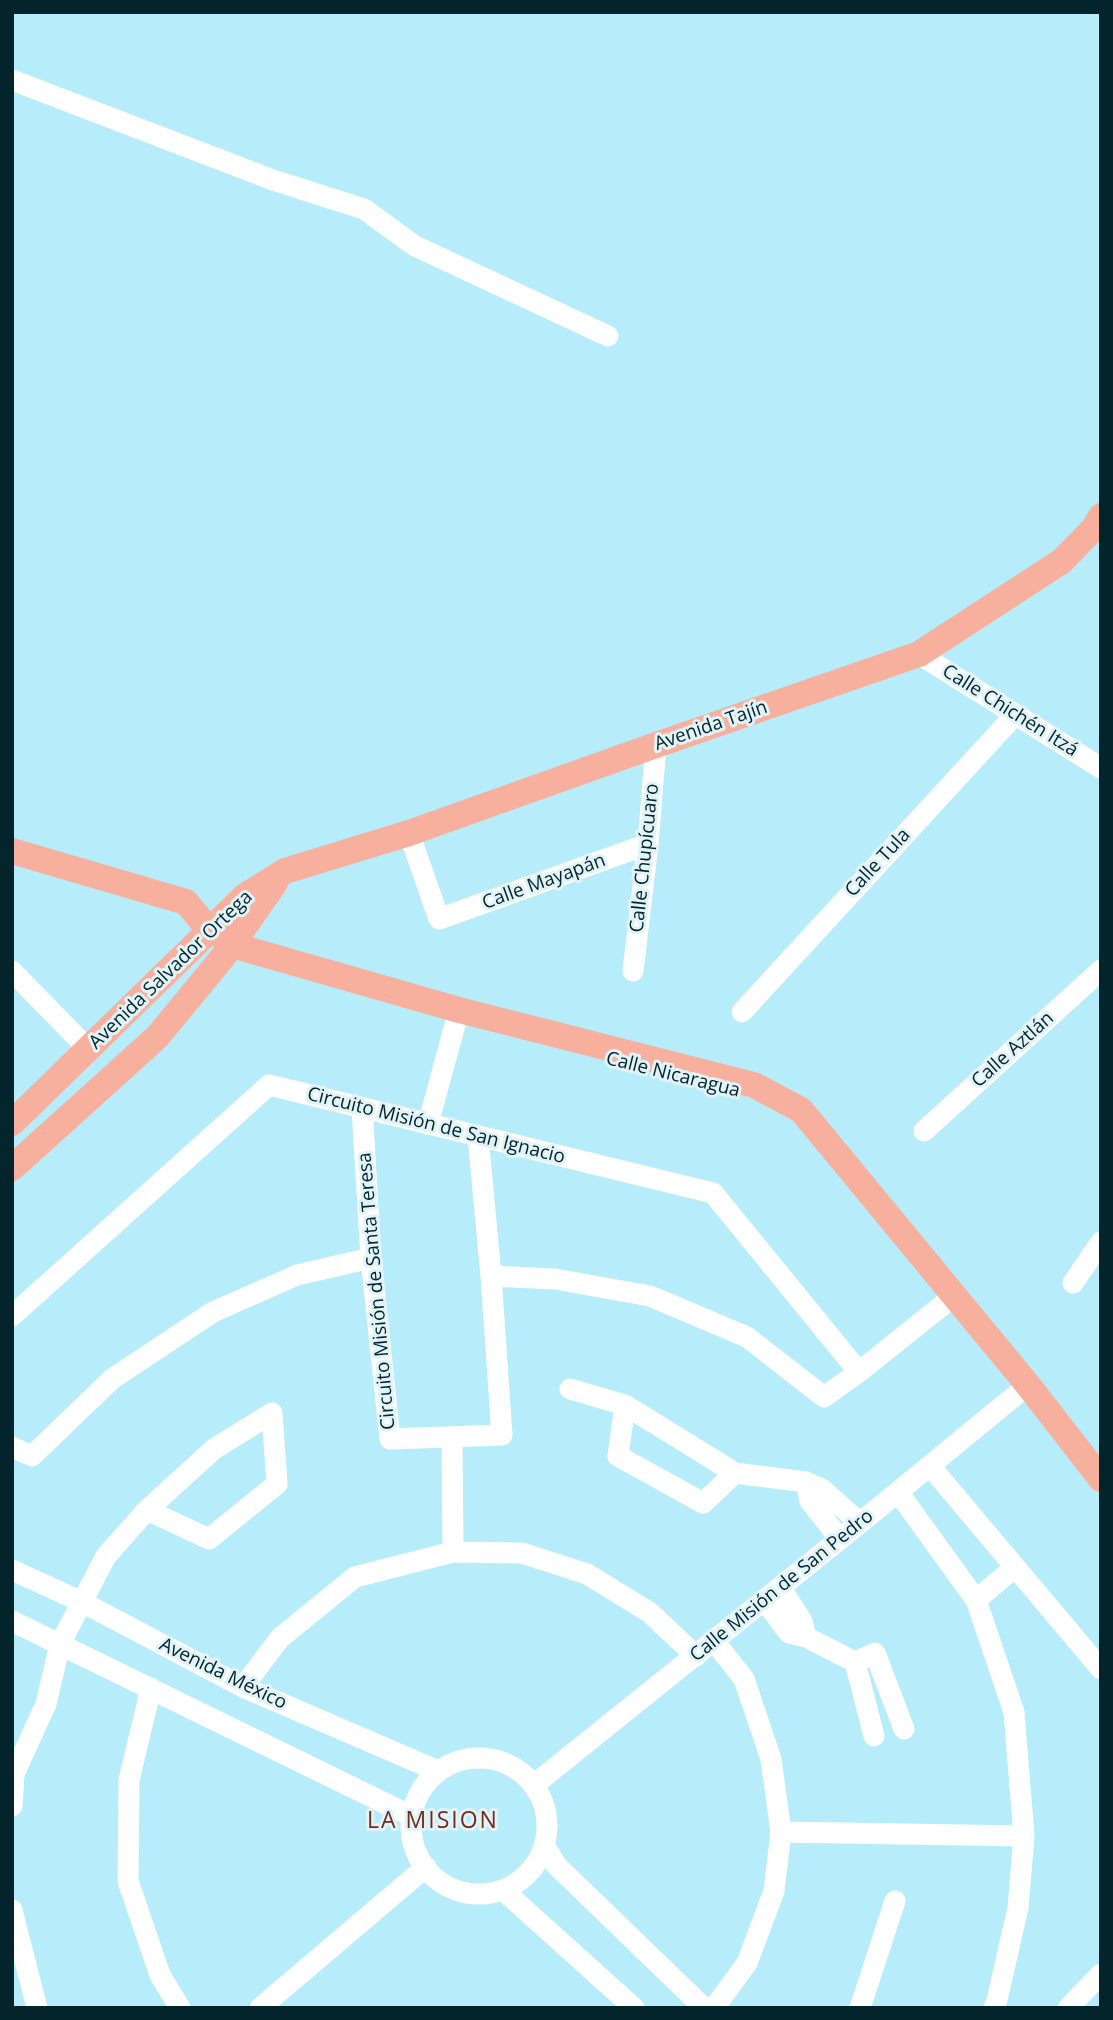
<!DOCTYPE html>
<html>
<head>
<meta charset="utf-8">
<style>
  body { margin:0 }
  #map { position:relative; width:1113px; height:2020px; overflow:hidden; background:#b7edfb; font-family:"Open Sans",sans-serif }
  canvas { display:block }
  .frame { position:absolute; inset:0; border:14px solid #03242b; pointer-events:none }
</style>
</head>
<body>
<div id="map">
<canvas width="1113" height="2020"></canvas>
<div class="frame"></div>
</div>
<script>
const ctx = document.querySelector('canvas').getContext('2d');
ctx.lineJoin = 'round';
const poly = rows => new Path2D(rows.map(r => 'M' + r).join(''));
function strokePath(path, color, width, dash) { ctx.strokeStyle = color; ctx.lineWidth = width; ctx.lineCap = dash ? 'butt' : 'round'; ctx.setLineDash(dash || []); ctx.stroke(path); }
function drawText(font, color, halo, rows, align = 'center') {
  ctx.font = font + ' "Open Sans",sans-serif'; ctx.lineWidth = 6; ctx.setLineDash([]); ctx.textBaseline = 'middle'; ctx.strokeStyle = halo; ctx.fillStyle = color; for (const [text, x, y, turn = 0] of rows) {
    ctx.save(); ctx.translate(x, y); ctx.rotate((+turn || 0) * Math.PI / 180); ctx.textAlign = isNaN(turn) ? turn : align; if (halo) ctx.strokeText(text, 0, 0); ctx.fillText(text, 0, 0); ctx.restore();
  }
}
const minor = poly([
  [12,80,273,180,364,209,415,246,608,336],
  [919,654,1101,768],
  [409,833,439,919,648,844],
  [12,971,88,1049],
  [633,971,648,844,656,745],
  [742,1012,1015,715],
  [362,1108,371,1258,390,1439,502,1435,491,1276,478,1136],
  [428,1124,459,1010],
  [924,1131,1101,970],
  [491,1276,555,1279,650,1296,747,1337,824,1397,859,1372,954,1296],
  [1073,1283,1101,1242],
  [12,1316,269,1085,713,1193,859,1372],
  [570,1389,625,1405,735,1473,806,1482,822,1489,860,1523],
  [625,1405,618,1456,703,1503,735,1473],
  [452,1437,453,1552],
  [12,1447,32,1456,112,1379,213,1312,297,1275,371,1258],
  [930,1466,1101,1669],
  [806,1482,810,1501,840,1539],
  [898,1492,976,1600,1014,1712,1024,1836,1018,1908,997,2000,994,2008],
  [12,1570,82,1602,243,1687,438,1771],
  [780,1587,802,1621,806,1637],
  [764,1600,789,1633,806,1637,855,1662,875,1653,904,1729],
  [976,1600,1015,1567],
  [12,1621,411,1816],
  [855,1662,874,1736],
  [243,1687,280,1638,355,1577,453,1552,522,1553,587,1574,649,1612,696,1656],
  [151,1688,129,1780,128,1881,160,1975,180,2008],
  '411 1826a68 68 0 1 1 136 0a68 68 0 1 1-136 0Z',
  [535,1784,860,1523,1028,1385],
  [12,1806,14,1774,46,1704,60,1644,106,1556,147,1510,214,1449,272,1413,277,1484,209,1539,147,1510],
  [781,1832,1024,1836],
  [545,1846,556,1865,704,2008],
  [503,1890,634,2008],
  [12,1910,37,2008],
  [260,2008,426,1867],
  [714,2008,747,1963,774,1891,781,1832,771,1759,744,1679,714,1641],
  [860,2008,895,1901],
  [1068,2008,1101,1974]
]);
const major = poly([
  [12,851,186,902,201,920,232,945,459,1010,754,1085,801,1110,1028,1385,1101,1479],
  [12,1123,245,896,285,871,409,833,656,745,919,654,1062,561,1094,528,1101,516],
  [12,1168,157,1037,223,957,275,883]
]);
const streetNames = [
  ["Calle Chichén Itzá",1010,711,32],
  ["Avenida Tajín",711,726,-19],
  ["Calle Chupícuaro",645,858,-84],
  ["Calle Tula",878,863,-47],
  ["Calle Mayapán",544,882,-20],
  ["Avenida Salvador Ortega",171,970,-44],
  ["Calle Aztlán",1013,1050,-42],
  ["Calle Nicaragua",673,1075,14],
  ["Circuito Misión de San Ignacio",436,1126,14],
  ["Circuito Misión de Santa Teresa",377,1291,-95],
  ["Calle Misión de San Pedro",782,1586,-39],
  ["Avenida México",223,1674,26]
];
const quarterNames = [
  ["LA MISION",433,1821]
];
strokePath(minor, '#fff', 21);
strokePath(major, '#f7b09d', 26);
drawText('19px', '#03242b', '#e2f3f8', streetNames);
ctx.letterSpacing = '2px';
drawText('23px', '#702d1b', '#e2f3f8', quarterNames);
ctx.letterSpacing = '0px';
</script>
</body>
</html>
